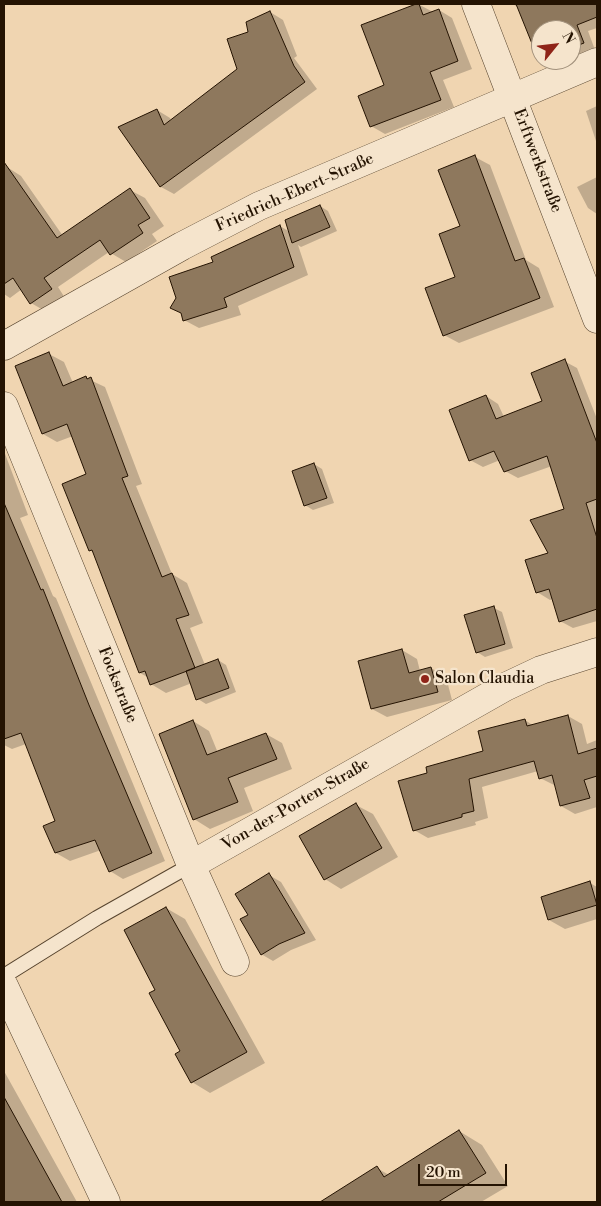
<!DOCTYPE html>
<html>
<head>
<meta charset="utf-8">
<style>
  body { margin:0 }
  #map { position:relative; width:601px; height:1206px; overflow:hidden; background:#f0d5b1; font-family:"Libre Bodoni",serif }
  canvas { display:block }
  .frame { position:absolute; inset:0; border:5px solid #241302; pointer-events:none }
  .north { position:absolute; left:531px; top:20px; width:50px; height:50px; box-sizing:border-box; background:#f5e4cc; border:1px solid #a1907b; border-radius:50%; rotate:61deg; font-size:14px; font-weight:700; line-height:20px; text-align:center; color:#241302 }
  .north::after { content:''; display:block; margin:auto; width:18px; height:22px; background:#8f2418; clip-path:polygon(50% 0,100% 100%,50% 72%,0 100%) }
  .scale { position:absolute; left:418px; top:1164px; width:89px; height:22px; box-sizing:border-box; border:2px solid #241302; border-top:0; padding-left:6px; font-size:15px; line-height:18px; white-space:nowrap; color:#241302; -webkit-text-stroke:4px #f5e4cc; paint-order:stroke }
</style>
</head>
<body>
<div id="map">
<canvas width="601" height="1206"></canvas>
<div class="frame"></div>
<div class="north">N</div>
<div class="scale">20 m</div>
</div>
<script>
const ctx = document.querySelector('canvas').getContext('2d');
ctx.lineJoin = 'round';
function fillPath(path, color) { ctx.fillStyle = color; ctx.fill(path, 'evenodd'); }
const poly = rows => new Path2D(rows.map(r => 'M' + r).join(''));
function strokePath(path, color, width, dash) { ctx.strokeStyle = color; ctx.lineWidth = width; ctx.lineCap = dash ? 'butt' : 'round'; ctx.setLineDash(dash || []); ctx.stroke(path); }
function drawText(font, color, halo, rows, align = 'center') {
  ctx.font = font + ' "Libre Bodoni",serif'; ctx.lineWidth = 4.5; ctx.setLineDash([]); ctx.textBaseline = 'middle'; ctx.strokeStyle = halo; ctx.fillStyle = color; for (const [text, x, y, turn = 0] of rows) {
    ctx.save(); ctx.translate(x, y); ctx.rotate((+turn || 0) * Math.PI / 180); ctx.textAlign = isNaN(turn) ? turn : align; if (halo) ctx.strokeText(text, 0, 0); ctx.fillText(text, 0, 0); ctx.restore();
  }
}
const shadow = poly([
  [418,4,433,12,439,10,452,18,472,69,443,80,454,107,385,134,371,126],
  [513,4,597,4,597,28,588,31,595,50,571,60,571,30,541,30,541,60,570,60,552,67,540,60,520,9],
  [270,12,283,20,297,56,294,58,317,89,174,194,161,187,120,128,157,110,170,118,171,121,239,69,250,33],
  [597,106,597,144,586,111],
  [475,157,490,165,526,260,539,268,554,307,459,343,444,335,457,278],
  [7,167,21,176,63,236,130,190,145,198,164,226,152,234,157,241,126,262,109,252,58,287,65,298,45,311,31,303,22,289,10,298,4,294,4,169],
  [597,177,597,214,588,208,577,187],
  [320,206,328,211,337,231,301,247,298,245,308,275,238,306,241,315,199,328,184,320,214,263,280,226,290,232],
  [49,354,64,362,73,383,86,378,105,387,142,484,136,486,172,574,187,583,203,623,190,628,205,665,218,660,226,665,236,692,206,704,198,699,192,683,166,693,151,684,149,678,140,673,94,553,90,550,88,475,73,436,57,442,43,434],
  [564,361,577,368,597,419,597,621,573,628,560,621,553,599,550,600,537,592,565,510,552,466,518,478,505,471,500,460,483,467,470,460,486,396,498,404,504,417,543,402],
  [4,451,28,515,20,518,53,596,56,598,165,861,123,879,110,871,101,850,70,861,56,853,56,822,26,744,12,749,4,745,4,702,34,689,19,654,4,660],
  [314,464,322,469,334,503,313,510,305,505],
  [494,608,502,612,513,648,485,657,477,652],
  [402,650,417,659,420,671,431,668,446,677,452,700,387,717,372,709],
  [568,716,582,724,587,744,597,740,597,807,575,814,561,806,556,786,540,778,538,771,482,787,488,818,475,822,476,825,428,838,414,830,429,774,485,752,525,720,534,726],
  [193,721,209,731,218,753,266,734,282,743,292,769,244,788,253,811,210,829,194,819],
  [356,805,373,814,398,857,341,889,325,879],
  [269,875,281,882,316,940,291,950,273,961,261,954,249,916],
  [590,883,597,887,597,903,593,901,592,903,597,906,597,919,565,929,549,920],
  [166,908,185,919,265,1063,210,1093,192,1082,181,1052],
  [4,1071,77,1202,4,1202],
  [459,1131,482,1145,508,1186,481,1202,322,1202,377,1168,389,1175]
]);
const building = poly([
  [416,4,419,4,423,15,439,9,458,61,430,72,441,100,370,127,358,96,384,85,361,25,416,4],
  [516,4,597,4,597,17,577,25,584,43,571,48,571,30,541,30,541,60,539,61,516,4],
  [270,11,294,66,305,82,160,187,118,127,157,109,164,125,237,69,227,39,248,32,246,22,270,11],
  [475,155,515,261,524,258,540,298,443,336,425,288,455,277,439,234,460,226,438,170,475,155],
  [4,162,57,238,130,188,150,218,138,225,143,233,110,255,100,240,44,278,52,289,30,304,13,278,4,284,4,162],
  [320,205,330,227,292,243,285,220,320,205],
  [280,225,294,267,224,298,227,307,183,321,181,313,170,308,176,298,169,277,213,262,211,257,280,225],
  [49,352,63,386,86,376,87,379,91,377,128,476,122,478,162,577,172,573,189,615,176,619,195,668,150,685,145,671,139,673,92,550,89,551,62,484,86,474,67,424,42,434,15,366,49,352],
  [565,359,597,443,597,499,586,503,597,538,597,609,559,622,549,589,536,593,525,560,548,553,530,520,564,509,547,456,504,472,494,451,469,461,449,410,486,395,496,419,542,401,531,373,565,359],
  [314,463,327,498,304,506,292,471,314,463],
  [4,503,41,590,43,589,89,705,152,853,109,872,95,840,55,853,43,826,55,821,21,733,4,739,4,503],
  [494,606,505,644,476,653,464,615,494,606],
  [402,649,409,673,431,667,438,692,371,709,358,661,402,649],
  [218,659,229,688,196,700,186,671,218,659],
  [568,715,578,754,597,748,597,776,584,780,590,798,560,806,552,775,539,779,534,761,469,779,474,811,462,814,462,817,413,831,398,781,427,773,426,767,483,751,478,731,525,719,527,726,568,715],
  [193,720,207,755,266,733,277,759,228,778,238,802,193,820,159,734,193,720],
  [356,803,382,848,324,880,299,836,356,803],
  [269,873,305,933,279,944,261,955,240,919,248,915,235,894,269,873],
  [590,881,597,905,548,920,541,897,590,881],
  [166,907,247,1052,191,1083,175,1054,180,1051,149,993,155,990,124,930,166,907],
  [4,1097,62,1202,4,1202,4,1097],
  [459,1130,486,1173,438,1202,320,1202,377,1166,384,1177,459,1130]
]);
const lane = poly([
  [4,976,97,918,191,865]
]);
const street = poly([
  [476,4,597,319],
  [4,346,182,246,259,206,597,62],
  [4,406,191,865,235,962],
  [191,865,505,687,541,670,597,652],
  [4,986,106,1202]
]);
const markers = [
  [425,679,5,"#8f2418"]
];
const streetNames = [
  ["Erftwerkstraße",537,161,69],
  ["Friedrich-Ebert-Straße",295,193,-24],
  ["Fockstraße",117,685,68],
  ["Von-der-Porten-Straße",296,805,-30]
];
const poiNames = [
  ["Salon Claudia",435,679]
];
fillPath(shadow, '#0003');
fillPath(building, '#8e785d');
strokePath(building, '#241302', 1);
strokePath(lane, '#57442e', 16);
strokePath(street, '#57442e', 29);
strokePath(lane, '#f5e4cc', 14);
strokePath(street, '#f5e4cc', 28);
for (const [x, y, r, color] of markers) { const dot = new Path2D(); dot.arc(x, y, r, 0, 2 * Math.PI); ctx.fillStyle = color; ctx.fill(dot); strokePath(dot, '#f5e4cc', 2); }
drawText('16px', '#241302', '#f5e4cc', streetNames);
drawText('16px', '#241302', '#f5e4cc', poiNames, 'left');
</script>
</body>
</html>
